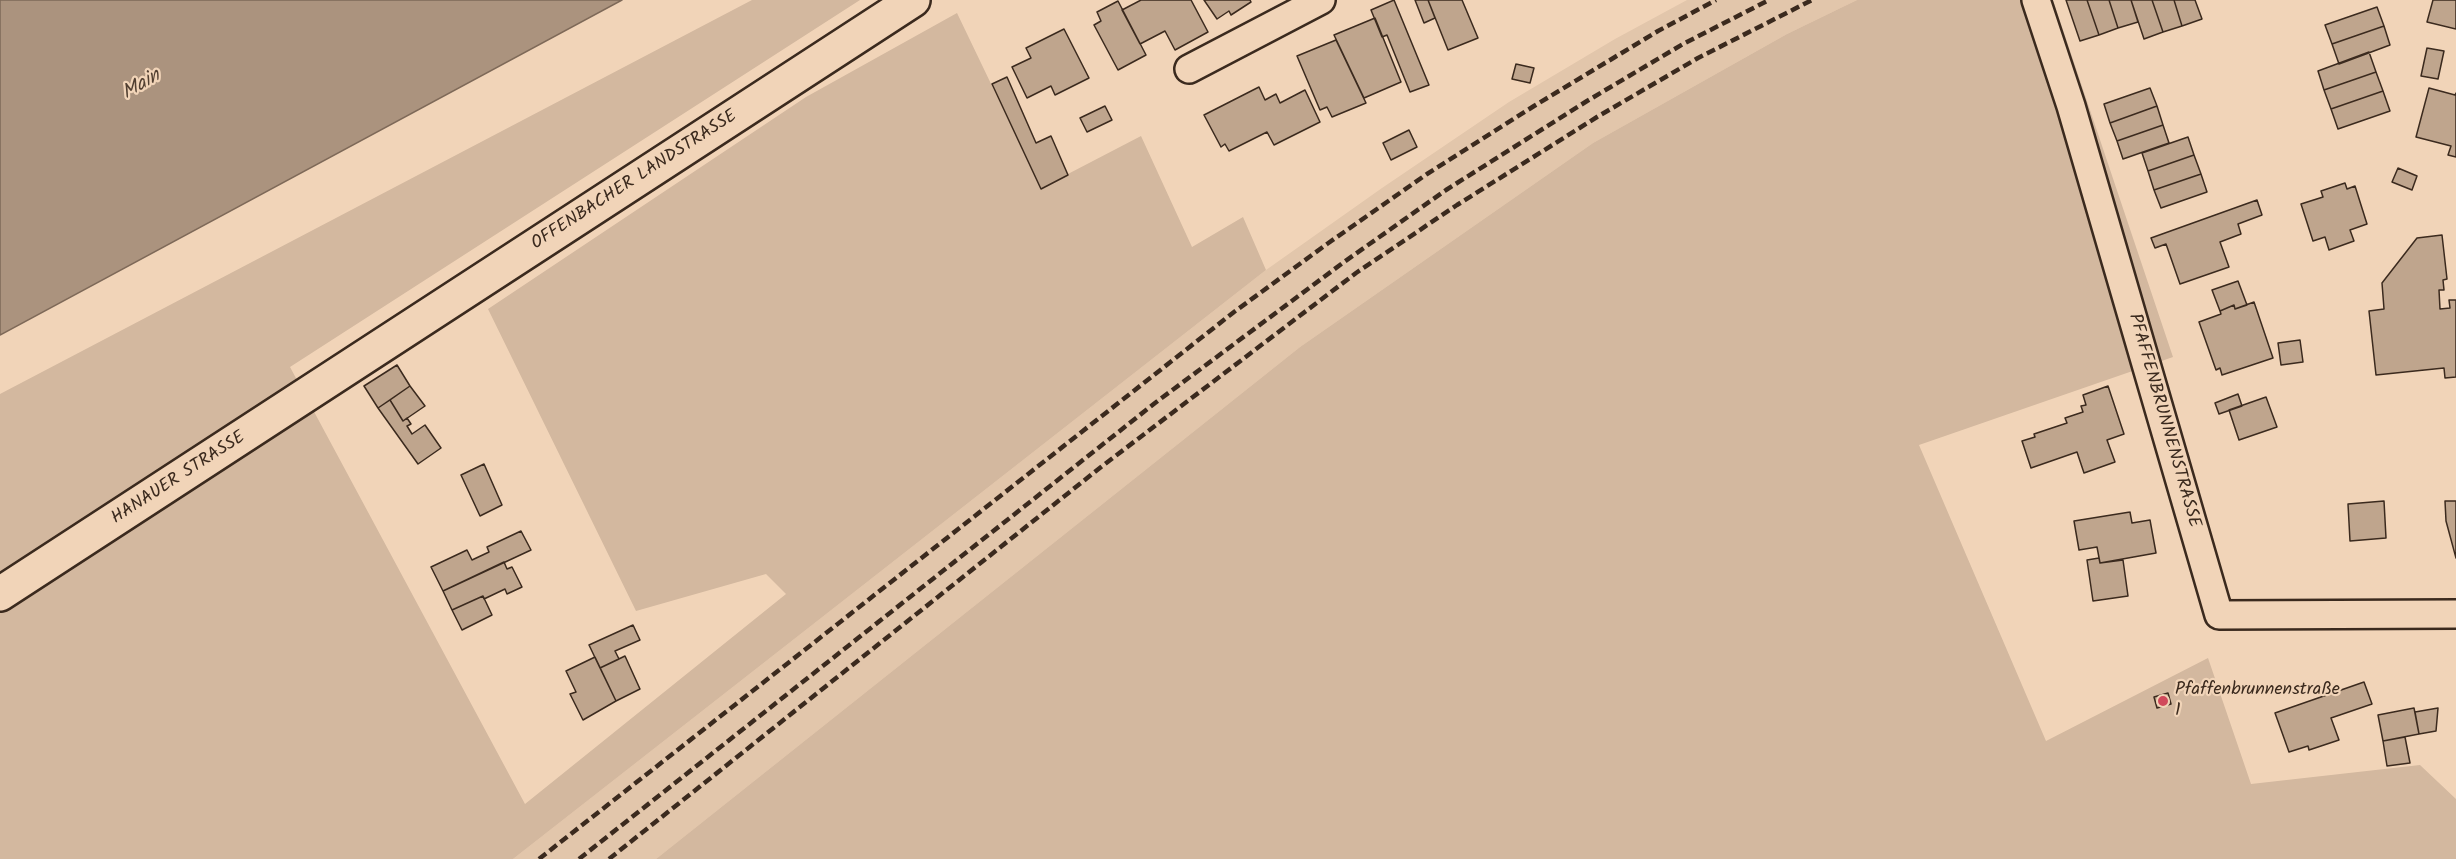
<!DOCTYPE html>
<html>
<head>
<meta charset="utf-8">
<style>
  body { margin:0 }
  canvas { display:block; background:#f1d4b8 }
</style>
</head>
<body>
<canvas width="2456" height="859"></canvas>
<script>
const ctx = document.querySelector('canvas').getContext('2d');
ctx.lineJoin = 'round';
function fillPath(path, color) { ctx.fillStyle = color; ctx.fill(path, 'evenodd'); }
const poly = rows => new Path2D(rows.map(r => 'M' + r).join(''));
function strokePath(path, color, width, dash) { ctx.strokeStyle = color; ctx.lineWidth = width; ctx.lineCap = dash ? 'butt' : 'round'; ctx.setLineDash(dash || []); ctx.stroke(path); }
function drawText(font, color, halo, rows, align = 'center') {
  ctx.font = font + ' Kalam,sans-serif'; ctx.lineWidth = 4.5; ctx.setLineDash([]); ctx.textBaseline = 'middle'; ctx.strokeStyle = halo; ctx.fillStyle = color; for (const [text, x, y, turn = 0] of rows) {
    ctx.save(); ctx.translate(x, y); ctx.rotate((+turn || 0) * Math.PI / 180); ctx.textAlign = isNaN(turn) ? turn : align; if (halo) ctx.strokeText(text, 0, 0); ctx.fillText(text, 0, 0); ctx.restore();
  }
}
const built = poly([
  [1687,0,1857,0,1787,34,1593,143,1300,347,656,859,513,859,1266,270,1382,188,1509,102,1615,39]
]);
const green = poly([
  [752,0,860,0,290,367,525,804,786,594,766,574,636,611,488,309,806,97,957,13,1041,188,1141,136,1192,247,1243,217,1266,270,513,859,0,859,0,394],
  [1857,0,2053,0,2173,357,1919,445,2046,741,2208,658,2251,784,2420,765,2456,799,2456,859,656,859,1300,347,1593,143,1787,34]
]);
const water = poly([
  [0,0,622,0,0,335,0,0]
]);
const building = poly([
  [1141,0,1191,0,1208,32,1175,50,1165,31,1140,44,1122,10,1141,0],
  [1204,0,1250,0,1251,2,1231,15,1229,11,1217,19,1204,0],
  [1394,0,1429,85,1410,92,1387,35,1382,37,1371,10,1394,0],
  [1415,0,1428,0,1435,18,1424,23,1415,0],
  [1428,0,1462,0,1478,38,1448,50,1428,0],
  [2066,0,2087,0,2099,35,2080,41,2066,0],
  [2087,0,2109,0,2118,28,2099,35,2087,0],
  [2109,0,2131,0,2138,22,2118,28,2109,0],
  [2131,0,2152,0,2163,32,2144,39,2131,0],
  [2152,0,2174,0,2182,26,2163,32,2152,0],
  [2174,0,2195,0,2202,19,2182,26,2174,0],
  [2433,0,2456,0,2456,29,2427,22,2433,0],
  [1118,1,1146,55,1118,70,1094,25,1101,21,1097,12,1118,1],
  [2377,7,2384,26,2332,44,2325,25,2377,7],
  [1375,18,1401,82,1364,98,1334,35,1375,18],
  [2384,26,2390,45,2339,64,2332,44,2384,26],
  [1064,29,1089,78,1055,95,1051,86,1027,98,1012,67,1031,58,1026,48,1064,29],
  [1336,40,1366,103,1332,117,1327,107,1320,110,1297,56,1336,40],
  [2427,48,2444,51,2438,79,2421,76,2427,48],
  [2369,52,2376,72,2324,90,2318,71,2369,52],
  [1516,64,1534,68,1530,83,1512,79,1516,64],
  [2376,72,2383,91,2331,109,2324,90,2376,72],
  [1007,77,1036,143,1051,136,1068,175,1041,189,992,84,1007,77],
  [1259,87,1265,100,1276,94,1280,103,1305,90,1320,122,1274,145,1267,132,1229,151,1225,144,1221,147,1204,115,1259,87],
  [2150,88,2157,106,2110,123,2104,104,2150,88],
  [2429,88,2455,95,2456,93,2456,157,2448,155,2451,146,2416,137,2429,88],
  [2383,91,2390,111,2338,129,2331,109,2383,91],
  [1105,106,1112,120,1087,132,1080,118,1105,106],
  [2157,106,2163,125,2117,141,2110,123,2157,106],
  [2163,125,2169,143,2123,159,2117,141,2163,125],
  [1409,130,1417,147,1391,160,1383,143,1409,130],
  [2188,137,2194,155,2148,171,2142,153,2188,137],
  [2194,155,2201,174,2154,190,2148,171,2194,155],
  [2398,168,2417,176,2412,190,2392,182,2398,168],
  [2201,174,2207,192,2161,208,2154,190,2201,174],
  [2345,183,2347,189,2355,186,2367,224,2350,230,2354,241,2329,250,2325,237,2313,241,2301,204,2323,197,2321,191,2345,183],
  [2257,200,2262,215,2238,224,2241,234,2220,242,2229,267,2180,284,2166,244,2155,248,2151,238,2257,200],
  [2442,235,2447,279,2443,280,2444,290,2439,290,2440,309,2450,308,2449,300,2456,300,2456,377,2445,378,2444,368,2376,375,2369,311,2384,309,2382,283,2417,238,2442,235],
  [2238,281,2247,305,2235,309,2234,305,2220,311,2212,290,2238,281],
  [2254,302,2273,358,2222,375,2220,368,2216,370,2199,322,2221,314,2220,311,2234,305,2235,309,2254,302],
  [2300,340,2303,362,2281,365,2278,343,2300,340],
  [397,365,410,386,378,408,364,386,397,365],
  [410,386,425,406,403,421,390,400,410,386],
  [2108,386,2124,434,2107,440,2115,462,2084,473,2077,452,2031,468,2022,441,2035,437,2034,434,2067,423,2065,418,2083,412,2081,406,2086,405,2083,395,2108,386],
  [2238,394,2242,406,2219,414,2215,403,2238,394],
  [2266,397,2277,427,2239,440,2229,410,2266,397],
  [390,400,403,421,407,418,411,424,407,426,412,434,425,425,441,448,418,464,378,408,390,400],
  [484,464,502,505,480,516,461,475,484,464],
  [2384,501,2386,538,2350,541,2348,504,2384,501],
  [2445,501,2456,501,2456,558,2446,521,2445,501],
  [2130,512,2132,523,2150,520,2156,553,2100,563,2097,547,2079,550,2074,521,2130,512],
  [521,531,531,550,443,591,431,567,467,550,472,560,489,552,487,547,521,531],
  [2099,558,2100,563,2123,560,2128,596,2093,601,2087,560,2099,558],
  [504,562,507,569,512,567,522,587,507,594,505,589,484,599,483,596,452,610,443,591,504,562],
  [483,596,492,615,462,630,452,610,483,596],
  [633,625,640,640,615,651,619,659,600,668,589,645,633,625],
  [625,656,640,689,616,701,600,668,625,656],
  [595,657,616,701,583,720,570,694,576,692,566,671,595,657],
  [2364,682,2372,704,2331,718,2339,740,2309,750,2308,746,2289,752,2275,713,2364,682],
  [2168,693,2171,704,2157,708,2154,697,2168,693],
  [2414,708,2419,734,2383,741,2378,715,2414,708],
  [2438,708,2436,731,2419,734,2415,712,2438,708],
  [2405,737,2410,763,2387,766,2383,741,2405,737]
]);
const minor = poly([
  [2036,0,2071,106,2219,615,2456,614],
  [1189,69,1321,0]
]);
const major = poly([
  [0,594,913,0]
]);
const rail = poly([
  [539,859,1234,312,1327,244,1427,174,1534,106,1658,31,1716,0],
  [579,859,1155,403,1344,262,1446,190,1587,101,1683,44,1769,0],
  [609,859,1101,467,1356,273,1457,205,1597,117,1698,58,1812,0]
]);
const markers = [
  [2163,701,6,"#d1495b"]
];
const streetNames = [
  ["OFFENBACHER LANDSTRASSE",635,181,-33],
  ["PFAFFENBRUNNENSTRASSE",2163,421,74],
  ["HANAUER STRASSE",179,479,-33]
];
const poiNames = [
  ["Pfaffenbrunnenstraße",2175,691],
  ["1",2175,712]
];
const waterNames = [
  ["Main",142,86,-31]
];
fillPath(built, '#e2c6ab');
fillPath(green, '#d3b89f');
fillPath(water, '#ab937e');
strokePath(water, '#7e6958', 1.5);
fillPath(building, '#bfa58d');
strokePath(building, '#3b2a1e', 1.5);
strokePath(minor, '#3b2a1e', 32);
strokePath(major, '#3b2a1e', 38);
strokePath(minor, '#f1d4b8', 27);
strokePath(major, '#f1d4b8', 33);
strokePath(rail, '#3b2a1e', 4.5, [9, 4.5]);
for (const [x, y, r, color] of markers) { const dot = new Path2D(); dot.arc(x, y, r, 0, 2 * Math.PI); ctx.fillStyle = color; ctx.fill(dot); strokePath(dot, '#f1d4b8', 2); }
drawText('18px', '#3b2a1e', '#f1d4b8', streetNames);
drawText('18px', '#3b2a1e', '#f1d4b8', poiNames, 'left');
drawText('italic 20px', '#513f31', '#f1d4b8', waterNames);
</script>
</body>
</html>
